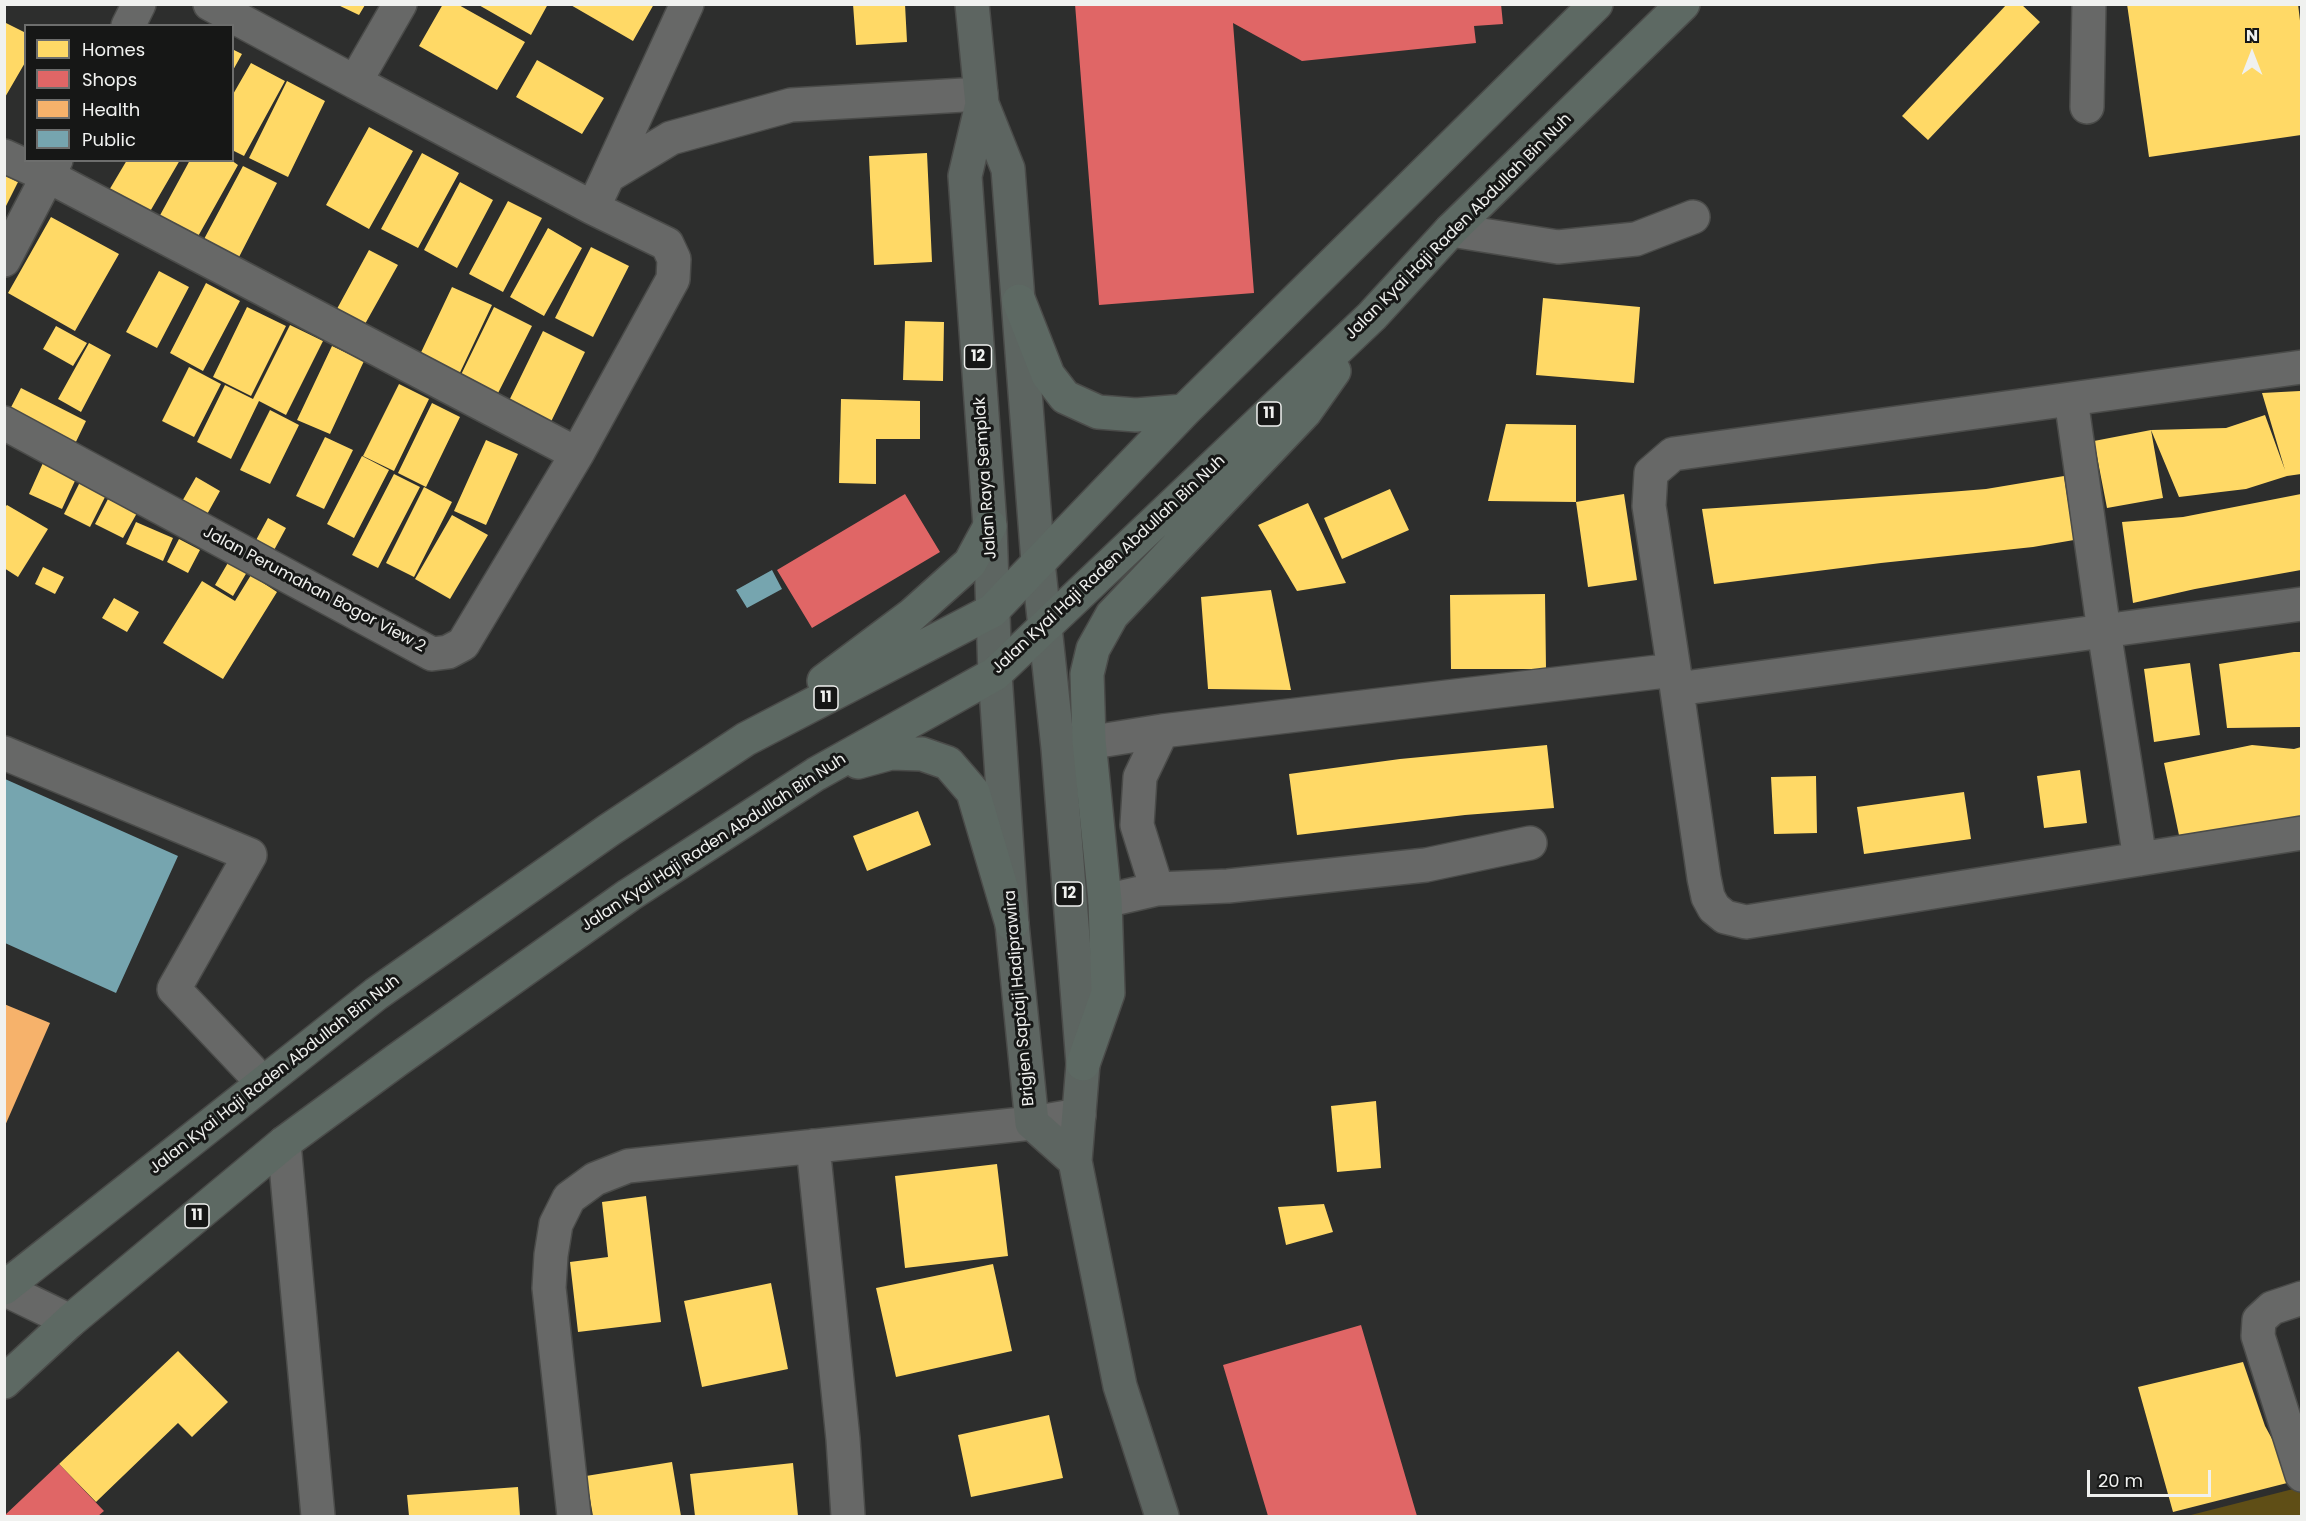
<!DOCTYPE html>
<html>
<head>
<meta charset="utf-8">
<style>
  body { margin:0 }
  #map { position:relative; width:2306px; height:1521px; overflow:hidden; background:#2d2e2d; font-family:Poppins,sans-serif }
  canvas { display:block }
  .frame { position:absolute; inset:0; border:6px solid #f0f1ef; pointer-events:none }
  .legend { position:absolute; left:24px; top:24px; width:210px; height:138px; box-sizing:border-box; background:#161716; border:2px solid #6d6e6d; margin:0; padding:8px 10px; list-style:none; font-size:18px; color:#f0f1ef }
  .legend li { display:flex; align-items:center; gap:12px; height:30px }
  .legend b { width:30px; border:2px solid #6d6e6d }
  .north { position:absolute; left:2222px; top:24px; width:60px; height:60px; -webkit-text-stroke:4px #161716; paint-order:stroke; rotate:0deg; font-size:16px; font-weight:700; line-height:24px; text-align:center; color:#f0f1ef }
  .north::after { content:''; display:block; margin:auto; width:21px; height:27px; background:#f0f1ef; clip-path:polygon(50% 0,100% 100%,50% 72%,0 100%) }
  .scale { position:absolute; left:2087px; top:1470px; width:124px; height:27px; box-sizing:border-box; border:3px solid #f0f1ef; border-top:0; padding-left:8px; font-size:18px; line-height:21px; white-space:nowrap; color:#f0f1ef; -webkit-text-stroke:4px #161716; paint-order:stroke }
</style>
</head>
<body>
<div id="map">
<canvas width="2306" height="1521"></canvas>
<div class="frame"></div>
<ul class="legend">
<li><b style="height:16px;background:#ffd966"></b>Homes</li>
<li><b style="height:16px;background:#e06666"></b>Shops</li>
<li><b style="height:16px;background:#f6b26b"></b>Health</li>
<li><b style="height:16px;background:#76a5af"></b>Public</li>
</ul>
<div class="north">N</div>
<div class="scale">20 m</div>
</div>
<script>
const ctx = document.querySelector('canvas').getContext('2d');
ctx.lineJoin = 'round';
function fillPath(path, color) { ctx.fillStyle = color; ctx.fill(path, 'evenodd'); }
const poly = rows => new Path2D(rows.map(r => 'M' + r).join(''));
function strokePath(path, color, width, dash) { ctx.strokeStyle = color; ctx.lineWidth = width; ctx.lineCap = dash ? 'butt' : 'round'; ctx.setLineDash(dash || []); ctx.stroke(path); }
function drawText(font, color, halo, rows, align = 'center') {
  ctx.font = font + ' Poppins,sans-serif'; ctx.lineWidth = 6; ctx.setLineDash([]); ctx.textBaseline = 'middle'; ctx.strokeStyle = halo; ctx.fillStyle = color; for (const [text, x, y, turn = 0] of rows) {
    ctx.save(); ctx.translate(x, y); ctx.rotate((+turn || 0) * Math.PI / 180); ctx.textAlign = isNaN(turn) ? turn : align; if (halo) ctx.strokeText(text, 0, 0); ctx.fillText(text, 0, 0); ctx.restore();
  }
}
const green = poly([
  [2301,1487,2301,1516,2187,1516]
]);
const homes = poly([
  [443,4,457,4,525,42,497,90,419,46],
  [477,4,548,4,531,35],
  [569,4,654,4,633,41],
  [853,4,905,4,907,42,856,45],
  [2007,4,2021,4,2040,22,1928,140,1902,116],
  [2127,4,2298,4,2301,29,2301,135,2149,157],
  [338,5,365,5,359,15],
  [4,22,26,33,26,61,4,99],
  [232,49,242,54,232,72],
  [537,60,604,98,582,134,516,97],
  [251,63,285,81,244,156,232,150,232,96],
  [287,81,325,101,288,177,249,158],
  [369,127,413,151,369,229,326,205],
  [422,153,459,173,418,248,381,229],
  [927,153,932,262,874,265,869,156],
  [127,160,180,160,148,215,108,192],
  [190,160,231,160,238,165,196,240,158,219],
  [243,166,277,183,238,259,203,241],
  [4,175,18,182,4,210],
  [460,182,493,200,457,268,424,250],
  [508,201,542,218,503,292,469,274],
  [51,217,119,254,75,331,8,293],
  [548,228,582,248,544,316,510,297],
  [591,247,629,266,593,337,555,318],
  [369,250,398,265,360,333,332,318],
  [159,271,189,287,157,348,126,332],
  [206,283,240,301,203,371,170,353],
  [452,287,492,305,456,381,416,363],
  [1543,298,1640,307,1634,383,1536,375],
  [247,307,286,326,251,396,213,377],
  [494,307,532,326,494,401,457,383],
  [905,321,944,322,943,381,903,380],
  [290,325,323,341,286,415,259,401,231,459,197,442,225,385,253,399],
  [56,326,87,343,73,366,43,349],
  [543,331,585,352,547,430,505,409],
  [89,343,111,355,81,412,58,399],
  [332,346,364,361,330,434,297,420],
  [189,367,221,384,194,437,162,421],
  [399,384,429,399,394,471,363,456],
  [21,388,86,421,73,448,7,415],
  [2300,391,2301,474,2287,476,2246,489,2179,497,2151,430,2163,498,2107,508,2094,441,2151,430,2226,428,2265,415,2285,470,2262,393],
  [841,399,920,401,920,439,876,439,876,484,839,483],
  [432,403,460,417,426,487,398,473],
  [270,410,299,425,270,484,240,470],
  [1506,424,1576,425,1576,502,1488,501],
  [325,437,353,450,324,509,296,496],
  [486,440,518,454,486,525,454,511],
  [47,454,80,470,62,509,29,494],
  [362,456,389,470,354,538,327,524],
  [394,474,420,487,378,568,352,555],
  [2064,476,2074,540,2033,547,1881,563,1714,584,1702,509,1949,492,1986,489],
  [196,477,220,491,205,518,180,505],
  [82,478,108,491,90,527,64,514],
  [424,487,452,502,414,577,386,563],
  [1390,489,1409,530,1342,559,1324,518],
  [1624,494,1637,580,1588,587,1576,502],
  [2301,494,2301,570,2195,589,2133,603,2122,522,2183,517],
  [108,499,137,513,123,538,95,524],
  [1308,503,1346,583,1297,591,1258,525],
  [7,505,48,529,18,577,4,568,4,508],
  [452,515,488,535,450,599,415,579],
  [268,518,286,528,273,552,255,542],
  [136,522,173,538,163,561,126,544],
  [179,539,200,550,188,573,167,562],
  [229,561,247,572,233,596,215,585],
  [43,567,64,577,55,594,35,584],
  [251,575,277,592,223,679,163,643,202,581,235,601],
  [1271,590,1291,690,1208,689,1201,597],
  [1545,594,1546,669,1451,669,1450,595],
  [114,598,139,612,127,632,102,618],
  [2294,652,2301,652,2301,727,2227,728,2219,664],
  [2190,663,2200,735,2154,742,2144,669],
  [1547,745,1554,808,1465,815,1297,835,1289,774,1400,759],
  [2252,745,2294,749,2301,747,2301,816,2180,840,2164,763],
  [2080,770,2087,823,2044,828,2037,776],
  [1816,776,1817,833,1774,834,1771,777],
  [1964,792,1971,839,1864,854,1857,807],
  [918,811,931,845,867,871,853,836],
  [1376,1101,1381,1168,1337,1172,1331,1106],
  [997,1164,1008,1256,905,1268,895,1176],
  [646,1196,661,1322,578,1332,570,1262,608,1257,602,1202],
  [1324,1204,1333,1232,1286,1245,1278,1207],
  [993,1264,1012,1351,896,1377,876,1288],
  [771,1283,788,1369,702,1387,684,1301],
  [178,1351,228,1402,192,1437,178,1423,96,1502,59,1464],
  [2243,1362,2265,1426,2295,1481,2173,1512,2138,1387],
  [1049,1415,1063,1478,971,1497,958,1435],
  [672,1462,681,1516,593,1516,586,1476],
  [793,1463,798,1516,695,1516,690,1474],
  [518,1487,520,1516,409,1516,407,1495]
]);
const shops = poly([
  [1075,4,1501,4,1503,24,1474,26,1476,43,1302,61,1233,23,1254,293,1099,305],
  [905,494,940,552,812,628,777,570],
  [1361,1325,1417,1516,1268,1516,1223,1365],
  [59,1464,104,1511,98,1516,4,1516]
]);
const health = poly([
  [4,1004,50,1023,4,1128]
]);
const public = poly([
  [772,570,782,589,747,608,736,590],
  [5,779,178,856,116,993,5,943]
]);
const minor = poly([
  [210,4,355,82],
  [400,4,355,82,593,208,608,176,671,138,791,105,981,94],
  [128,26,139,4],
  [2087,107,2089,4],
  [4,156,48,176,577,454],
  [608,176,687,4],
  [1451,230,1558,247,1636,239,1693,217],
  [4,260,56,160],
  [2071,399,2104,631,2140,859],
  [4,423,432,654,448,652,463,644,577,454,673,279,674,259,667,244,593,208],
  [1674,670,1704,878,1708,897,1714,908,1725,917,1746,922,2302,833],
  [1677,689,2302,604],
  [1062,747,1162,731,1674,670,1649,506,1651,473,1673,454,2302,367],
  [4,753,250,855,174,989,262,1082],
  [1157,889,1137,825,1140,777,1162,731],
  [1105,901,1157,889,1228,886,1426,865,1530,843],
  [284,1143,318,1516],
  [813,1146,843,1439,848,1516],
  [4,1289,70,1321],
  [2302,1298,2272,1308,2259,1320,2258,1336,2302,1475],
  [574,1516,549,1288,551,1255,556,1224,569,1198,595,1179,628,1166,1032,1123,1079,1115]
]);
const major = poly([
  [972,4,982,104,1008,169,1038,562,1058,748,1083,1064,1075,1161,1120,1386,1162,1516],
  [982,104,965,176,990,526,995,674,1012,924,1032,1123,1075,1161]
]);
const highway = poly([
  [1019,301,1048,375,1065,397,1098,412,1136,415,1184,411],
  [824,681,912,615,970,563,990,526],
  [858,762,891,753,922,754,948,763,973,792,1012,924],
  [1083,1064,1108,993,1105,901,1089,741,1087,674,1093,649,1112,615,1305,412,1334,371],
  [4,1288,376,994,609,830,746,739,992,611,1184,411,1596,4],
  [4,1382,70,1321,284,1143,397,1060,629,895,816,774,995,674,1372,316,1451,230,1683,4]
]);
const shields = [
  [978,357,27],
  [1269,414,24],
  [826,698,24],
  [1069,894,27],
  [197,1216,24]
];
const shieldNames = [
  ["12",978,357],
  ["11",1269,414],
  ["11",826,698],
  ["12",1069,894],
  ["11",197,1216]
];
const streetNames = [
  ["Jalan Kyai Haji Raden Abdullah Bin Nuh",1459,227,-45],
  ["Jalan Raya Semplak",986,478,-94],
  ["Jalan Kyai Haji Raden Abdullah Bin Nuh",1109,565,-43],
  ["Jalan Perumahan Bogor View 2",314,590,28],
  ["Jalan Kyai Haji Raden Abdullah Bin Nuh",714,843,-33],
  ["Brigjen Saptaji Hadiprawira",1020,998,-95],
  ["Jalan Kyai Haji Raden Abdullah Bin Nuh",275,1075,-38]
];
fillPath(green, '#5f4e16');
fillPath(homes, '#ffd966');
fillPath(shops, '#e06666');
fillPath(health, '#f6b26b');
fillPath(public, '#76a5af');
strokePath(minor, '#4a4b49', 36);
strokePath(major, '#4a4b49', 36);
strokePath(highway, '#4a4b49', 36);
strokePath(minor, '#676867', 33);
strokePath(major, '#5d6561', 33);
strokePath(highway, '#5d6963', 33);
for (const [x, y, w] of shields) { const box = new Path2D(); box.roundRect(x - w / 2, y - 12, w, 24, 4.5); ctx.fillStyle = '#161716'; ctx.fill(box); strokePath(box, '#f0f1ef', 1.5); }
drawText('bold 15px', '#f0f1ef', null, shieldNames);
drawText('16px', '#f0f1ef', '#161716', streetNames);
</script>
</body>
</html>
